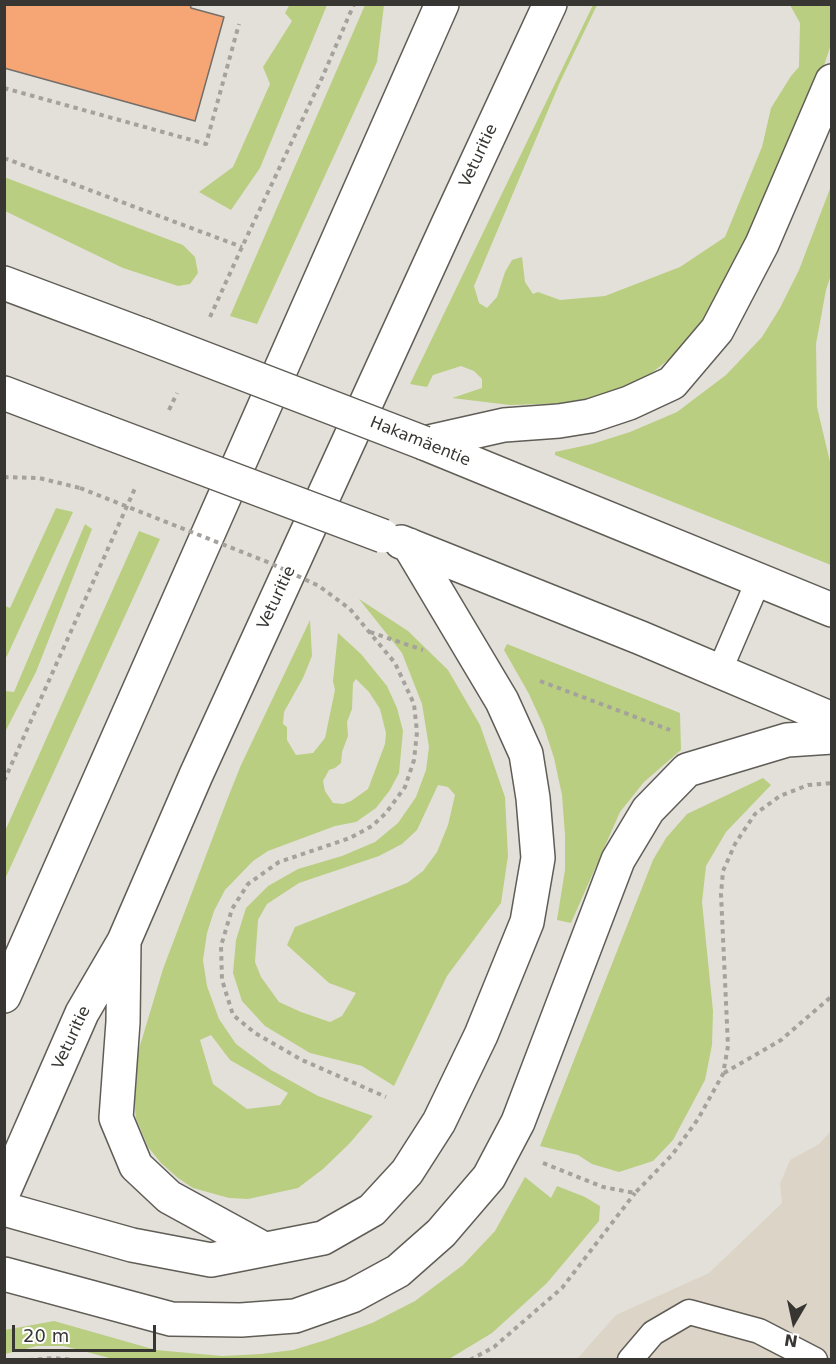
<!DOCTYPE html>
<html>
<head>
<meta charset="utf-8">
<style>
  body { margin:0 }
  #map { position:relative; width:836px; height:1364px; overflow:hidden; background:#e3e0d9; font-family:"DejaVu Sans",sans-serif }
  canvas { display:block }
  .frame { position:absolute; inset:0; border:6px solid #373633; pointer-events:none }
  .north { position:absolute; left:764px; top:1292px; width:60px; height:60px; -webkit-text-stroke:4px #fff; paint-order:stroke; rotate:189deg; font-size:16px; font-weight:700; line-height:24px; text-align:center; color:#373633 }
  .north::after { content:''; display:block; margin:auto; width:21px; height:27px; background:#373633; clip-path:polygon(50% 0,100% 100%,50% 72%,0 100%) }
  .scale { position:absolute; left:12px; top:1325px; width:144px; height:27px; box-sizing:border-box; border:3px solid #373633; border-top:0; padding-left:8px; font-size:18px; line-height:21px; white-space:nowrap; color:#373633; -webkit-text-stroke:4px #fff; paint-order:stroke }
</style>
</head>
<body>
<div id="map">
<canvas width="836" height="1364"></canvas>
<div class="frame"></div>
<div class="north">N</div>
<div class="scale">20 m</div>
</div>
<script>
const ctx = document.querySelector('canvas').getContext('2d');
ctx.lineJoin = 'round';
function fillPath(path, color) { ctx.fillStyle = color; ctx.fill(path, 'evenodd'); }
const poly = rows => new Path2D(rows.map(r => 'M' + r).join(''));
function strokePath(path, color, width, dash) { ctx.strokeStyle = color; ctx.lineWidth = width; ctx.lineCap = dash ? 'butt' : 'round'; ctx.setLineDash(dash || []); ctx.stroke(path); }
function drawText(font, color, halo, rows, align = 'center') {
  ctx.font = font + ' "DejaVu Sans",sans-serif'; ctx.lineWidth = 4.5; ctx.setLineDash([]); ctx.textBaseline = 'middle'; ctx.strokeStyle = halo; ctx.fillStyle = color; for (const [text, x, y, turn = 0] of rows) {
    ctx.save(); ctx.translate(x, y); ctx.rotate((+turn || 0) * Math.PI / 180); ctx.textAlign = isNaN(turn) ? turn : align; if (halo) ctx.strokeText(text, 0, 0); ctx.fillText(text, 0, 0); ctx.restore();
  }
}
const built = poly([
  [831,1131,831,1359,576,1360,616,1315,709,1273,782,1203,780,1184,790,1160,819,1144]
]);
const green = poly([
  [290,4,327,5,260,168,231,210,199,192,233,167,270,84,263,67,292,21,285,13],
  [365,5,384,5,377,62,257,324,230,316],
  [593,5,597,5,560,82,474,286,479,303,487,308,497,297,505,272,512,260,522,257,525,282,533,294,538,292,560,300,605,296,680,267,725,237,762,147,771,108,791,76,799,67,800,23,790,5,831,5,831,44,821,75,732,272,696,337,672,357,649,375,624,387,599,397,571,403,510,405,452,398,482,388,482,379,474,371,461,366,433,375,427,387,410,384],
  [4,177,183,245,195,257,198,273,190,284,178,286,123,268,5,211],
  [831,186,831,275,826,290,816,344,817,407,831,466,831,565,555,455,555,452,592,444,630,432,677,412,726,375,762,337,780,308,799,270],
  [56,508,73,512,7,656,5,658,5,606,10,608],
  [85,524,92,529,36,672,5,732,5,691,14,692],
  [139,531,160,539,5,879,5,831],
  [359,599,408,631,448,670,480,725,505,797,508,856,501,903,447,976,394,1086,362,1066,310,1053,265,1026,242,1001,233,973,236,940,246,908,268,886,298,869,342,856,375,842,398,823,416,797,426,770,429,747,422,704,402,653],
  [438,785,448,787,455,795,448,825,437,852,423,871,407,883,295,927,287,945,329,983,356,993,342,1016,330,1022,301,1012,279,1002,261,977,255,962,258,920,267,904,299,883,379,856,402,844,417,830],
  [310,620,312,656,303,678,284,712,283,724,287,727,287,740,296,755,313,753,325,738,335,690,333,681,338,633,361,654,387,686,397,708,403,731,399,773,390,790,376,808,356,822,335,826,268,851,253,861,225,890,214,911,207,933,203,960,207,986,219,1019,236,1044,271,1070,318,1096,373,1116,349,1144,323,1169,298,1188,248,1199,229,1198,193,1188,178,1178,161,1163,148,1147,136,1118,133,1089,136,1059,163,969,227,800,241,765],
  [356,679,369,692,380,709,386,733,385,744,368,789,351,801,343,804,333,803,325,791,323,781,329,770,335,768,341,763,342,752,348,736,347,722,352,709,353,683],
  [211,1035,230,1060,288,1093,280,1105,247,1109,213,1084,200,1040],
  [507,644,680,713,681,750,644,782,620,812,571,923,557,920,565,870,565,835,562,795,554,758,544,727,529,694,504,650],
  [763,778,771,785,726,832,706,866,702,902,713,1011,712,1045,705,1080,673,1140,653,1161,619,1172,592,1164,578,1155,540,1146,653,860,666,838,687,814],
  [525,1177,551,1198,557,1186,585,1197,600,1206,599,1221,547,1283,492,1333,449,1359,117,1360,64,1346,37,1346,5,1354,5,1330,54,1321,156,1350,222,1356,261,1354,293,1350,326,1340,372,1323,415,1301,463,1265,495,1231]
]);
const building = poly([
  [4,4,190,4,191,8,224,17,195,121,4,68,4,4]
]);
const path = poly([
  [4,88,206,144,239,24],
  [4,158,242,247],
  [210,317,242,247,322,78,354,4],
  [169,410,177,393],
  [4,477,39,478,80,488],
  [350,609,395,663,414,704,417,732,414,760,405,787,386,813,372,826,350,838,279,862,248,884,232,909,221,946,222,980,233,1015,255,1033,302,1060,386,1097],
  [370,632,423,650],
  [540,681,670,730],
  [4,781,136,486],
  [724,1073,781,1040,832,996],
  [543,1163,603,1187,635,1193,672,1155,698,1119,723,1074,728,1046,721,894,723,871,735,844,755,814,780,796,808,785,832,783],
  [29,1360,53,1358,75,1360],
  [470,1360,494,1347,562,1288,635,1193]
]);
const lane = poly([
  [719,672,759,579],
  [630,1360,653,1333,689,1312,759,1331,815,1360]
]);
const primary = poly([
  [4,283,143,335],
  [4,393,104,431],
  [424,443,504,425,559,421,590,416,629,403,672,383,717,330,762,244,832,81],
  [424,443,832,610],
  [401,542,641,638,832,719],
  [124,942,123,1022,116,1118,136,1166,169,1197,264,1249],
  [4,996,442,4],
  [4,1191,82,1013,124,941,196,775,448,224,550,4],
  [4,1209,132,1245,211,1260,323,1238,372,1210,407,1172,439,1122,481,1035,527,922,538,858,533,798,526,754,502,701,409,545],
  [4,1274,171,1319,241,1320,295,1316,352,1296,398,1271,441,1233,489,1177,518,1122,618,860,648,810,687,770,787,740,832,737]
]);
const pathBridge = poly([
  [80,488,270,563,319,586,350,609]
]);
const primaryBridge = poly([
  [143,335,424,443],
  [104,431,383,536]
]);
const streetNames = [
  ["Veturitie",479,156,-65],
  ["Hakamäentie",420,442,22],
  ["Veturitie",277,598,-65],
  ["Veturitie",72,1038,-65]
];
fillPath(built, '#dcd5c7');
fillPath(green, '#b9ce80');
fillPath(building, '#f6a574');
strokePath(building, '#746e6a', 1.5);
strokePath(lane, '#605d57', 27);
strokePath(primary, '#605d57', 36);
strokePath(path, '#a5a29d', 4, [4.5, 4.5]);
strokePath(lane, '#fff', 24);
strokePath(primary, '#fff', 33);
strokePath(primaryBridge, '#605d57', 36, []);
strokePath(pathBridge, '#a5a29d', 4, [4.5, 4.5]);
strokePath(primaryBridge, '#fff', 33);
drawText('16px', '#373633', '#fff', streetNames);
</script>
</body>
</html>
